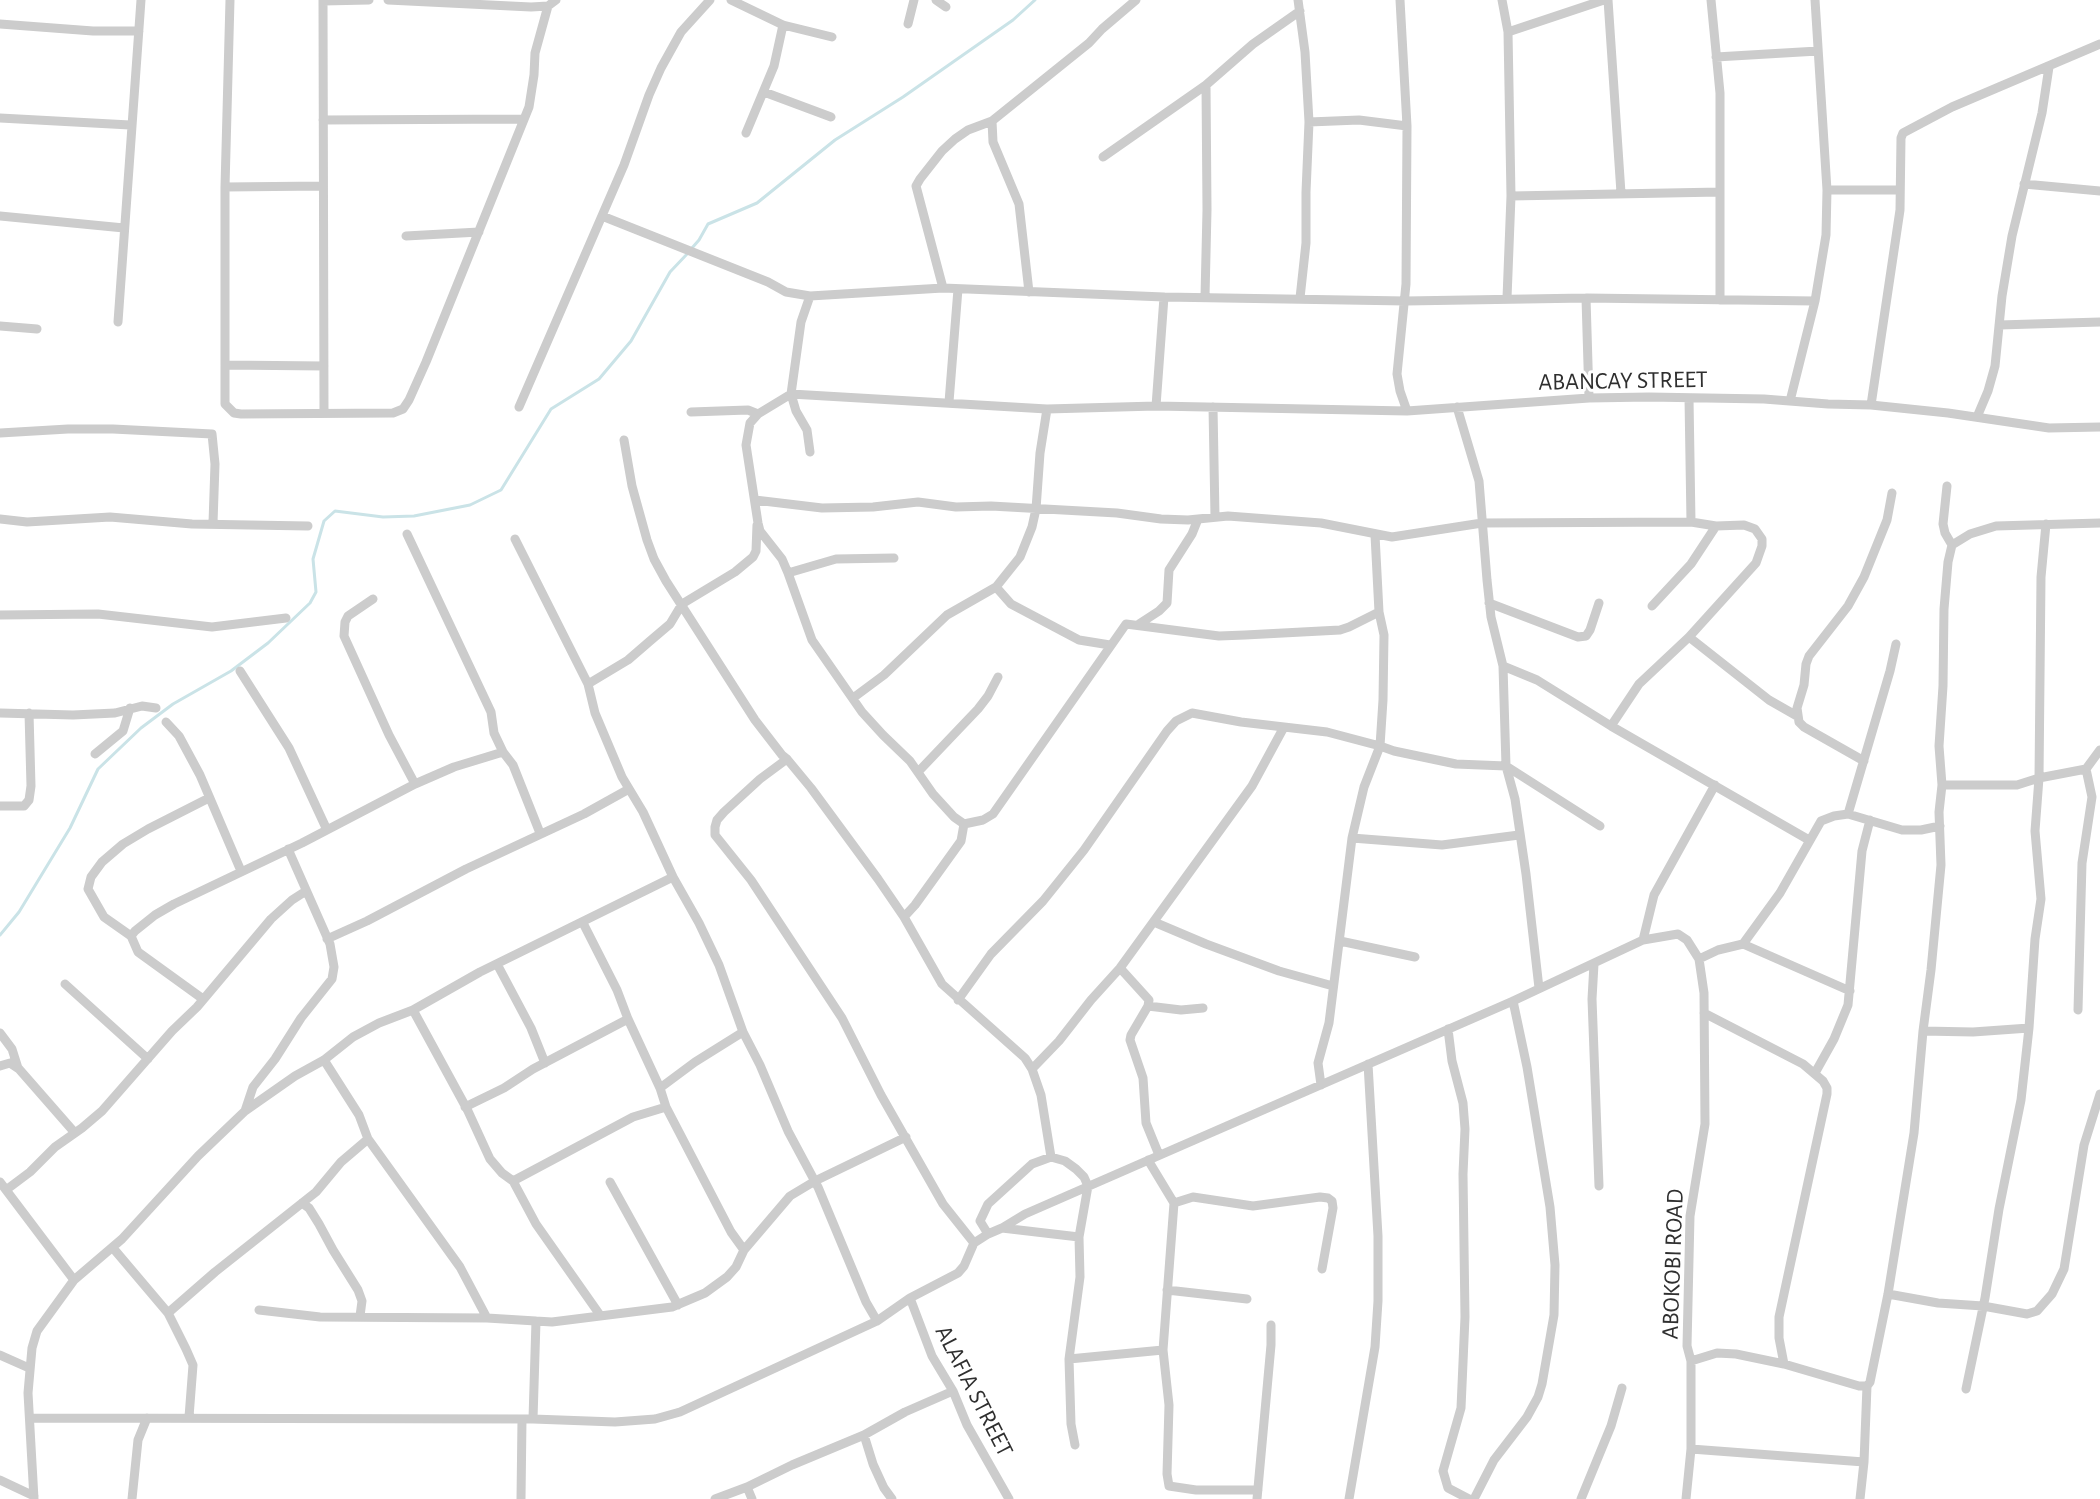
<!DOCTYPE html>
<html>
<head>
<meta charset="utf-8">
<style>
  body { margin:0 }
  canvas { display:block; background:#fff }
</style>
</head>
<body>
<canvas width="2100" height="1499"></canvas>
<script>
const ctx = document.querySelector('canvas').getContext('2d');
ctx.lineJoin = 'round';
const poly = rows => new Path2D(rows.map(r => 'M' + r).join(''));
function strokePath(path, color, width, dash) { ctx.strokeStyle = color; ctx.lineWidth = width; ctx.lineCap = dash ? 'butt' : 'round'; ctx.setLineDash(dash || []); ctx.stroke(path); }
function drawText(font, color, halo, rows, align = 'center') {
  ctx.font = font + ' "Alegreya Sans",sans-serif'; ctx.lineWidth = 6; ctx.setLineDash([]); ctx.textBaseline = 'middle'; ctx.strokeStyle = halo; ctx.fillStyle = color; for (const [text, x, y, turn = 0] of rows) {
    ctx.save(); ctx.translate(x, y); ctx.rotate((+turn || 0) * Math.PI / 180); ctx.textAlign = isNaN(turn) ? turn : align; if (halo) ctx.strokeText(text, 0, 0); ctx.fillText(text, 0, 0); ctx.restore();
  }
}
const stream = poly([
  [692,248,699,240,708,224,757,203,835,140,903,97,1013,20,1035,0],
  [0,935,19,912,70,828,98,769,141,728,173,704,231,671,268,643,310,603,316,592,313,559,324,521,335,511,383,517,414,516,470,505,501,490,551,409,599,379,631,341,670,272,688,253]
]);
const minor = poly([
  [230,0,225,187,225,404,234,413,241,414,393,413,403,409,409,400,426,362,529,107,534,75,535,53,548,6],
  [323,0,324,412],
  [388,0,531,7,548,6,556,0],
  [731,0,783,25,832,37],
  [936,0,946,7],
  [1298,0,1305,52,1309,122,1306,192,1306,243,1300,298],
  [1400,0,1407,126,1406,284,1397,374,1400,391,1407,411],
  [1502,0,1508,32,1511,196,1507,298],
  [1608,0,1621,193],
  [1711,0,1720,93,1720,300],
  [323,1,369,0],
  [0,24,93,31,139,31],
  [908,24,914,0],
  [1508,32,1604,0],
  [1716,57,1818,51],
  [764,92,831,117],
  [0,118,130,125],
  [323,120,523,119],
  [992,121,993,142,1019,204,1029,292],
  [1309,122,1359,120,1407,126],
  [746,133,774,66,783,25],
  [1103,157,1206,85],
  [2024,184,2100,191],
  [225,187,323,186],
  [1827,190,1900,190],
  [1511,196,1720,192],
  [0,216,124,228],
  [602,216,768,282,786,292,810,296,943,288,1164,297,1406,301,1586,298,1815,301],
  [406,236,479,232],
  [943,288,916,186,920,179,942,151,955,139,968,130,992,121,1089,43,1102,29,1136,0],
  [810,296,801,322,791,394,796,411,807,430,810,452],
  [1164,297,1156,406,1407,411,1589,398,1649,397,1764,399,1828,404,1871,405,1900,210,1901,138,1903,133,1952,107,2100,44],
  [1205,297,1207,210,1206,85,1253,44,1300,11],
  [1586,298,1589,398],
  [118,322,141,0],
  [1999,325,2100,322],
  [0,326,37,329],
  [225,365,324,366],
  [1689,398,1691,522],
  [1790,401,1815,301,1826,235,1827,190,1815,0],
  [949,402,958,289],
  [1871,405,1948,413,2049,428,2100,427],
  [1156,406,1047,409,791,394,758,414,750,423,746,445,758,523,760,531,782,559,788,573,812,640,862,712,883,735,910,761,933,794,954,817,964,824,983,820,993,814,1126,624,1219,636,1245,635,1340,630,1349,627,1379,612],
  [519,407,624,165,649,95,661,68,681,32,710,0],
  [1213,407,1215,517],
  [1457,407,1479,481,1487,580,1491,617,1503,666,1506,766,1515,799,1526,874,1539,988],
  [691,412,748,410,758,414],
  [1977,417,1988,391,1995,366,2002,296,2012,236,2042,113,2049,67],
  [0,433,68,429,113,429,212,434,215,464,213,523],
  [624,440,632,486,647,540,654,559,666,581,755,720,782,755,787,759,811,788,878,879,904,917,942,984,1025,1058,1032,1069,1041,1095,1051,1157],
  [1947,486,1943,524,1945,533,1952,545],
  [755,500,822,508,873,507,918,502,956,507,991,506,1117,513,1161,519,1188,520,1228,516,1321,523,1392,537,1482,523,1691,522,1716,526,1744,525,1755,529,1762,539,1762,546,1756,563,1689,637,1639,684,1611,726],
  [0,519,27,522,110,517,192,524,308,526],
  [407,534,491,712,494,733,503,752,513,765,540,833],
  [515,539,588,684,595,713,622,777,643,812,673,877,699,923,719,965,743,1032,760,1065,788,1131,818,1187,866,1302,877,1321],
  [788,573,836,559,894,558],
  [996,587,1011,604,1079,640,1110,645],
  [373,599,348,616,345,622,344,636,389,735,415,784],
  [1489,603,1578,637,1586,636,1590,630,1599,603],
  [1652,606,1691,564,1716,526],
  [0,615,98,614,212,627,286,618],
  [1139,624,1159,611,1167,603,1169,570,1192,534,1198,519],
  [1689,637,1769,700,1797,716],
  [1503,666,1537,680,1611,726,1809,840],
  [240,671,289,748,327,830],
  [588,684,628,660,650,641,670,624,682,604,735,572,753,557,756,551,757,525],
  [853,698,884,675,947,615,996,587,1020,557,1032,527,1036,509,1040,453,1047,409],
  [0,713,73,715,115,713,142,706,156,708],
  [166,722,179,736,200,775,241,871],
  [95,754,123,731,130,708],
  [787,759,760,779,724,812,717,820,715,827,715,835,751,880,842,1018,881,1095,943,1204,974,1243],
  [1864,761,1804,727,1799,722,1797,708,1804,685,1806,664,1809,656,1848,606,1864,577,1887,520,1892,493],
  [918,772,978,709,988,696,998,677],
  [1942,785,2017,785,2039,778,2086,769,2100,750],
  [0,806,24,806,29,800,31,786,29,713],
  [1848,814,1890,671,1896,644],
  [1352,838,1442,845,1519,835],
  [904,917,915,905,961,841,964,824],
  [1154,922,1206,944,1279,971,1333,986],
  [583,923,617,990,628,1019,660,1088,666,1107,731,1232,744,1250],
  [131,936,104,917,88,889,91,877,102,862,123,844,148,829,209,798],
  [327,939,367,921,466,869,584,814,629,789],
  [1643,940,1654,895,1715,785],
  [1340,941,1415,957],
  [1743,944,1850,991],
  [497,964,531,1028,545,1063],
  [1594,964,1592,999,1599,1186],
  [1120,968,1149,1000,1148,1006,1131,1035,1130,1040,1143,1078,1146,1123,1159,1155],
  [65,984,148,1059],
  [203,999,138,952,131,936,135,931,155,915,174,904,302,843,415,784,454,767,503,752],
  [958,1000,991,954,1043,901,1084,850,1167,731,1176,721,1192,713,1241,722,1327,732,1380,746,1394,751,1456,764,1506,766,1600,826],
  [1148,1006,1181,1010,1203,1008],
  [413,1010,468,1111,490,1159,502,1173,513,1181,536,1224,600,1315],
  [2078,1010,2082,863,2092,797,2086,769],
  [1704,1013,1803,1064,1823,1081,1827,1088,1827,1094,1779,1317,1779,1338,1784,1364],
  [1448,1029,1452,1061,1463,1103,1465,1129,1463,1174,1465,1317,1461,1408,1443,1471,1448,1488,1469,1499],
  [1923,1031,1973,1032,2029,1028],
  [0,1033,12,1049,18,1068],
  [324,1060,359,1115,368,1139,460,1267,487,1318],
  [0,1066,10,1063,19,1069,75,1133],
  [1032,1069,1059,1041,1091,1000,1120,968,1252,786,1284,727],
  [1815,1073,1834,1039,1848,1005,1862,851,1870,820],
  [1321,1085,1318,1063,1329,1023,1352,838,1364,787,1380,746,1383,700,1384,635,1379,612,1375,535],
  [660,1088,695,1062,743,1032],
  [465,1107,504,1088,533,1069,628,1019],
  [245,1111,295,1076,324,1060,353,1037,379,1023,413,1010,480,972,673,877],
  [1148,1160,1174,1203,1163,1350,1169,1405,1167,1474,1169,1486,1196,1490,1258,1490],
  [513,1181,633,1117,666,1107],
  [0,1182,74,1280],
  [610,1182,678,1305],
  [6,1190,30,1172,55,1147,82,1128,102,1111,172,1031,197,1007,271,919,292,900,306,891],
  [302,1203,309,1208,319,1224,333,1250,358,1290,362,1301,360,1316],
  [1174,1203,1193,1197,1253,1206,1320,1197,1328,1198,1332,1201,1333,1208,1322,1269],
  [1002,1228,1079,1237],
  [988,1234,980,1221,988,1204,1032,1164,1051,1157,1065,1161,1076,1169,1084,1177,1088,1186,1079,1237,1080,1277,1069,1359,1071,1424,1075,1445],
  [113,1248,168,1313,186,1349,193,1365,189,1417],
  [1167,1290,1247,1299],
  [1888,1294,1938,1303,1983,1306,2027,1314,2037,1311,2052,1294,2064,1269,2084,1145,2100,1094],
  [910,1298,932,1356,953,1391,967,1425,1009,1499],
  [259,1310,320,1317,487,1318,552,1322,672,1307,705,1293,727,1277,736,1267,744,1250,790,1196,815,1181,906,1137],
  [168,1313,215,1272,316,1192,341,1162,368,1139],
  [0,1355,29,1368],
  [1069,1359,1163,1350],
  [1691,1361,1717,1353,1736,1354,1784,1364,1859,1386,1867,1386],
  [1966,1389,1985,1298,1999,1209,2021,1100,2029,1028,2035,939,2041,899,2035,831,2039,778,2041,577,2046,524],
  [30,1418,533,1419,615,1422,655,1419,680,1412,877,1321,910,1298,958,1273,964,1266,974,1243,988,1234,1002,1228,1025,1214,1513,1001,1643,940,1678,934,1687,940,1699,959,1718,950,1743,944,1780,893,1821,821,1834,816,1848,814,1902,830,1921,830,1940,826],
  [533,1419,536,1321],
  [864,1435,873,1464,884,1488,892,1499],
  [1691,1449,1864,1462],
  [0,1480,34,1496],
  [747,1487,752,1499],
  [34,1499,28,1393,32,1348,37,1331,74,1280,122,1239,198,1156,245,1111,253,1087,275,1059,301,1018,332,979,334,967,330,944,288,849],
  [132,1499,138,1440,147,1418],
  [521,1499,522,1419],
  [715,1499,747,1487,792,1465,864,1435,905,1412,953,1391],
  [1257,1499,1271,1345,1271,1325],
  [1349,1499,1375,1347,1378,1301,1378,1236,1368,1064],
  [1474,1499,1494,1460,1527,1417,1538,1397,1542,1384,1554,1315,1555,1265,1550,1207,1527,1067,1513,1001],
  [1581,1499,1611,1426,1622,1388],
  [1686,1499,1691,1449,1691,1361,1687,1346,1690,1216,1705,1124,1704,993,1699,959],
  [1860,1499,1864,1462,1867,1386,1870,1382,1888,1294,1914,1133,1923,1031,1931,970,1941,865,1939,812,1942,785,1939,746,1943,686,1944,609,1948,562,1952,545,1970,534,1996,526,2100,523]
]);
const streetNames = [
  ["ABANCAY STREET",1623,381,-1],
  ["ABOKOBI ROAD",1673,1264,-88],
  ["ALAFIA STREET",974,1391,63]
];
strokePath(stream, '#cae3e7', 3);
strokePath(minor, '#ccc', 9);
drawText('24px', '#2f2f2f', '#fff', streetNames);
</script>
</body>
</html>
